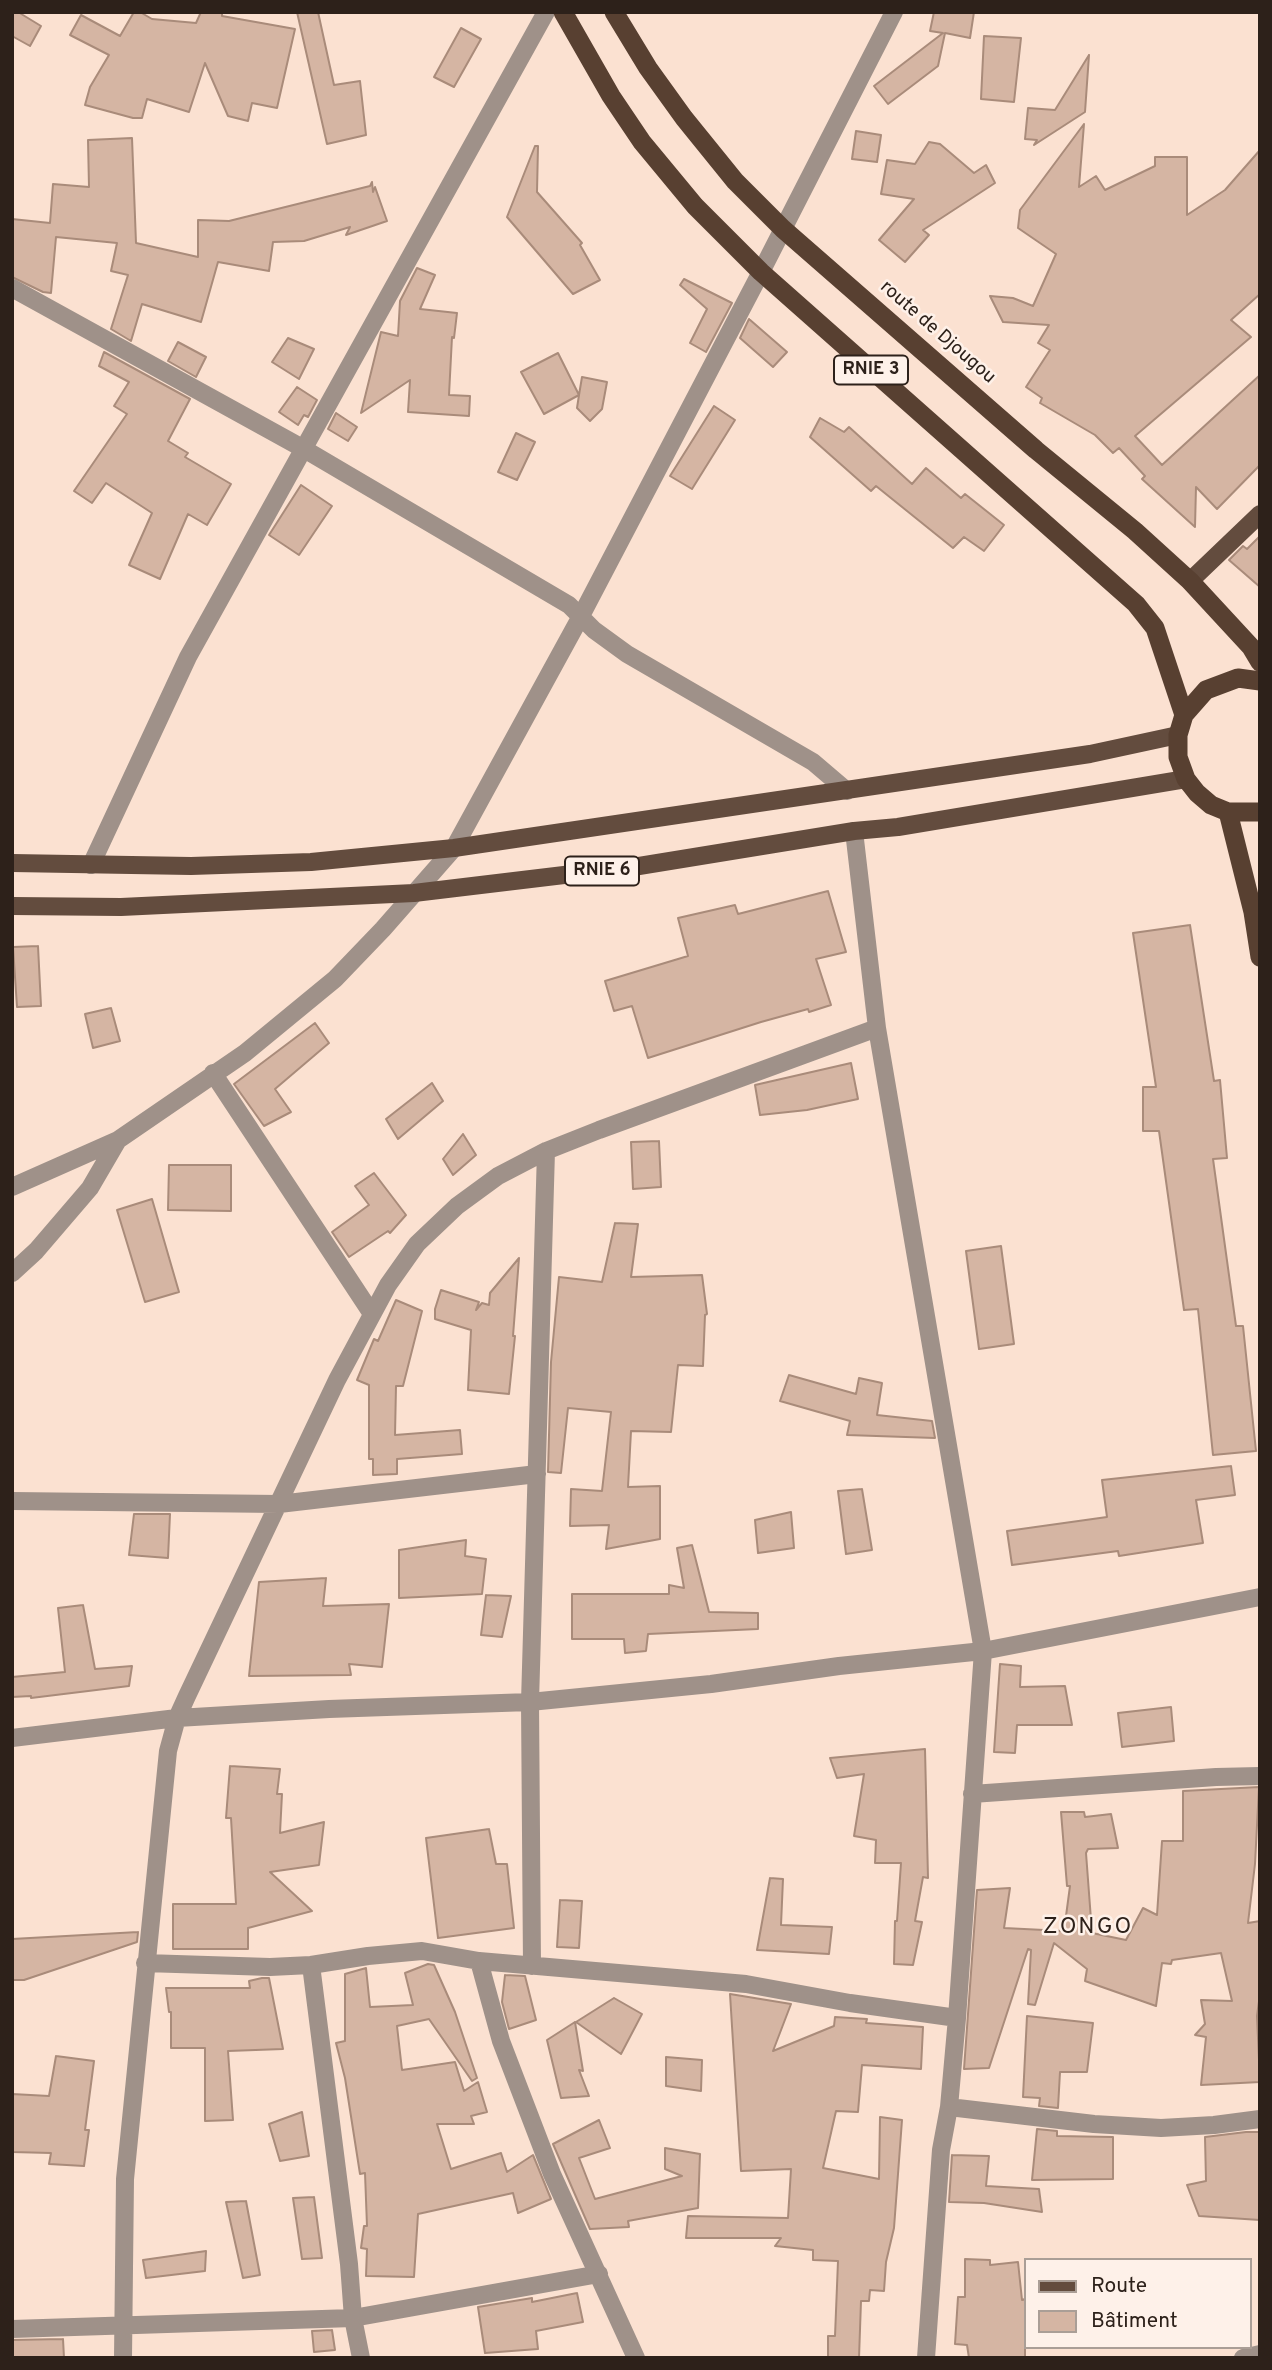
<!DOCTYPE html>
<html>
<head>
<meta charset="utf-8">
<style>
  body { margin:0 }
  #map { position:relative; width:1272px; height:2370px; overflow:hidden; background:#fbe1d1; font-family:Overpass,sans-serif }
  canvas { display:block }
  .frame { position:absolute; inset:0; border:14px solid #2d211a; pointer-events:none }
  .legend { position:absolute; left:1024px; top:2258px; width:228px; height:91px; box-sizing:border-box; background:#fef1e9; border:2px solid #aa9e96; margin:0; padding:9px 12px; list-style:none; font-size:21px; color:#2d211a }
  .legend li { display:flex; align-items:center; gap:14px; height:35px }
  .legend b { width:35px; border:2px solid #aa9e96 }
</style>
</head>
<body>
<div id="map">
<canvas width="1272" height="2370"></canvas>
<div class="frame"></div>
<ul class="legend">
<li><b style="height:9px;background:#634c3e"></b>Route</li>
<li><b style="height:19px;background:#d5b5a3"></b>Bâtiment</li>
</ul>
</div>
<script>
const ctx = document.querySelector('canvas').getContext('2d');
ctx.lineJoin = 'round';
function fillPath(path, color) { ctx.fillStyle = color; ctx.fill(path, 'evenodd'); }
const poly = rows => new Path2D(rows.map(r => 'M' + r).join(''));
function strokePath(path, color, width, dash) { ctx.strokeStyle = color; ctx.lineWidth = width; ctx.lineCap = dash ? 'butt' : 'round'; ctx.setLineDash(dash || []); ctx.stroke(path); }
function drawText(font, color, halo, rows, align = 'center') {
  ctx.font = font + ' Overpass,sans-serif'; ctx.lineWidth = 5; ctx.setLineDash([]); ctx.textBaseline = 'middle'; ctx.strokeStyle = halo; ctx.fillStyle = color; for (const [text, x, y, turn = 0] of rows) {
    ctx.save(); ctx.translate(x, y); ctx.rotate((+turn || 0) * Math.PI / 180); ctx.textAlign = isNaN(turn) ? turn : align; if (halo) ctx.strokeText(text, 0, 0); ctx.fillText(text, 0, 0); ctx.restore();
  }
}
const building = poly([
  [12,12,18,12,41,26,30,46,12,36,12,12],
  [134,12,140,12,152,19,196,23,201,12,222,12,222,16,295,29,277,108,252,103,248,121,228,116,205,63,189,112,147,99,142,118,133,118,85,105,90,87,109,55,70,35,81,15,120,36,134,12],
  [297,12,318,12,334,85,360,81,366,135,327,144,297,12],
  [934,12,974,12,970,38,945,33,938,66,888,104,874,86,943,33,930,31,934,12],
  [461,28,481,39,454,87,434,77,461,28],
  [984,36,1021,38,1014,102,981,99,984,36],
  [1089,55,1085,112,1034,145,1037,140,1025,139,1028,108,1055,110,1089,55],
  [1084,124,1079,187,1096,176,1105,190,1155,166,1155,157,1187,157,1187,215,1225,190,1260,150,1260,294,1231,320,1251,337,1135,436,1162,465,1260,375,1260,465,1217,509,1196,487,1195,527,1142,479,1145,476,1119,448,1113,453,1095,435,1040,403,1042,398,1026,387,1050,350,1038,343,1049,325,1003,322,990,296,1013,298,1033,306,1056,254,1018,228,1020,210,1084,124],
  [856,131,881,135,877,162,852,159,856,131],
  [132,138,136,243,198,257,198,220,229,221,370,186,372,182,373,192,375,187,387,221,346,235,350,227,304,241,273,242,269,271,218,262,201,322,142,304,131,341,111,329,128,275,111,271,117,243,56,237,51,293,43,292,12,277,12,219,50,223,53,184,89,187,88,140,132,138],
  [929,142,940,144,974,173,986,165,995,183,923,230,929,235,905,262,879,240,914,199,881,194,887,160,915,164,929,142],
  [535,146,538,146,537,192,582,243,580,245,600,280,573,294,507,217,535,146],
  [417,268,435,275,420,309,457,313,454,338,452,337,449,395,470,396,469,416,408,412,410,380,361,413,381,332,398,336,400,301,417,268],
  [684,279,732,303,706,352,690,343,707,309,680,285,684,279],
  [749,319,787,352,773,367,740,338,749,319],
  [288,338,314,349,299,379,272,362,288,338],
  [178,342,206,357,196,377,168,361,178,342],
  [104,352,190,399,168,441,188,453,185,457,231,484,207,525,188,514,160,579,129,565,152,513,106,483,92,503,74,491,127,414,114,406,129,382,99,366,104,352],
  [558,353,579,395,582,377,607,382,602,409,590,421,577,408,579,395,544,414,521,372,558,353],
  [297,387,317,400,308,417,304,415,298,425,279,412,297,387],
  [714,406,735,420,692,489,670,476,714,406],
  [336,413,357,427,348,441,328,429,336,413],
  [820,418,844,432,849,427,912,484,926,468,961,498,965,494,1004,525,984,551,964,537,953,548,876,486,871,491,810,437,820,418],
  [516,433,535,442,517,480,498,472,516,433],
  [301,485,332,506,299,555,269,535,301,485],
  [1260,536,1260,587,1229,560,1243,546,1247,549,1260,536],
  [828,891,846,952,816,959,831,1005,809,1012,808,1009,761,1022,648,1058,632,1006,614,1011,605,981,688,956,678,918,735,905,738,914,828,891],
  [1190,925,1214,1081,1220,1080,1227,1158,1213,1159,1236,1326,1243,1326,1256,1451,1213,1455,1198,1309,1184,1310,1159,1131,1143,1131,1143,1087,1156,1087,1133,933,1190,925],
  [38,946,41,1006,17,1007,13,947,38,946],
  [111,1008,120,1041,93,1048,85,1014,111,1008],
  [315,1023,329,1043,275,1089,291,1112,264,1126,234,1084,315,1023],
  [851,1063,858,1099,807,1110,760,1115,755,1085,851,1063],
  [432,1083,443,1101,398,1139,386,1119,432,1083],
  [463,1134,476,1155,453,1175,443,1159,463,1134],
  [659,1141,661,1187,633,1189,631,1142,659,1141],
  [169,1165,231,1165,231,1211,168,1210,169,1165],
  [374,1173,406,1215,390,1233,388,1231,349,1257,332,1232,369,1205,355,1186,374,1173],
  [152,1199,179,1292,145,1302,117,1210,152,1199],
  [615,1223,638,1224,631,1277,702,1275,707,1314,705,1315,703,1366,678,1365,671,1432,631,1431,628,1487,660,1486,660,1539,606,1549,609,1525,570,1526,571,1489,602,1491,611,1412,568,1408,561,1473,548,1472,551,1362,559,1277,602,1282,615,1223],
  [1001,1246,1014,1344,979,1349,966,1251,1001,1246],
  [519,1258,513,1336,515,1336,509,1394,468,1390,471,1330,435,1319,435,1309,441,1290,479,1302,476,1310,482,1303,489,1305,490,1293,519,1258],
  [396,1300,422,1311,403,1386,396,1386,395,1435,460,1430,462,1454,397,1459,397,1474,373,1475,373,1459,369,1459,369,1385,357,1380,374,1339,378,1341,396,1300],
  [789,1375,856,1394,859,1378,882,1383,877,1415,932,1421,935,1438,847,1435,850,1421,780,1401,789,1375],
  [1231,1466,1235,1495,1196,1500,1203,1543,1119,1556,1118,1551,1012,1565,1007,1531,1107,1517,1102,1480,1231,1466],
  [862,1489,872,1550,846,1554,838,1491,862,1489],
  [791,1512,794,1548,758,1553,755,1520,791,1512],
  [134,1514,170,1514,168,1558,129,1555,134,1514],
  [466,1540,465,1556,486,1559,482,1594,399,1598,399,1550,466,1540],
  [692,1545,709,1612,758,1613,758,1629,648,1634,646,1651,625,1653,624,1639,572,1639,572,1594,669,1594,669,1585,684,1588,677,1548,692,1545],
  [326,1578,323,1606,389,1604,382,1667,349,1664,351,1675,249,1676,259,1582,326,1578],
  [486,1595,511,1596,502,1637,481,1635,486,1595],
  [83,1605,95,1669,132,1666,129,1686,31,1698,31,1696,12,1697,12,1677,65,1672,58,1608,83,1605],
  [1000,1664,1021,1666,1020,1687,1065,1686,1072,1725,1017,1725,1015,1753,994,1752,1000,1664],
  [1171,1707,1174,1741,1122,1747,1118,1713,1171,1707],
  [925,1749,928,1878,923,1877,915,1921,922,1922,913,1965,894,1964,895,1921,897,1921,901,1863,875,1863,876,1840,854,1836,864,1774,837,1778,830,1758,925,1749],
  [230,1766,280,1769,277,1794,282,1794,280,1833,324,1822,319,1865,270,1872,312,1911,248,1928,248,1949,173,1949,173,1904,236,1904,231,1818,226,1818,230,1766],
  [1259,1787,1255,1864,1248,1923,1260,1921,1260,1994,1257,2016,1260,2082,1201,2085,1206,2037,1195,2035,1205,2024,1201,2000,1232,2001,1221,1953,1172,1960,1171,1964,1162,1963,1156,2006,1085,1981,1087,1969,1054,1943,1035,2005,1028,2004,1031,1950,1028,1949,989,2068,964,2069,977,1890,1010,1888,1004,1928,1064,1931,1070,1886,1067,1886,1061,1812,1084,1812,1085,1817,1111,1814,1118,1848,1088,1849,1086,1853,1092,1933,1126,1940,1143,1908,1157,1915,1162,1841,1183,1841,1183,1791,1259,1787],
  [489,1829,496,1864,507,1864,514,1928,438,1938,426,1838,489,1829],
  [770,1878,783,1879,781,1925,832,1927,829,1954,757,1950,770,1878],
  [560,1900,582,1901,579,1948,557,1947,560,1900],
  [138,1932,137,1942,24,1980,12,1980,12,1939,138,1932],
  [428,1964,434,1965,455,2012,477,2078,472,2081,429,2019,397,2026,402,2070,455,2062,464,2091,478,2082,487,2112,471,2116,474,2124,437,2124,451,2169,501,2153,507,2172,533,2155,551,2199,518,2213,513,2193,418,2214,414,2277,366,2276,367,2249,361,2248,364,2226,367,2226,365,2173,360,2174,345,2078,336,2043,345,2041,345,1974,366,1968,370,2007,413,2005,405,1973,428,1964],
  [505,1975,525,1976,536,2020,509,2029,502,2002,505,1975],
  [262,1978,269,1978,283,2049,228,2051,233,2120,205,2121,205,2048,171,2048,171,2012,169,2012,166,1988,250,1988,249,1981,262,1978],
  [730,1994,791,2004,773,2051,834,2026,835,2017,867,2019,866,2023,923,2027,921,2069,862,2065,858,2112,836,2111,823,2168,879,2179,880,2117,902,2120,894,2228,886,2262,884,2291,870,2290,869,2301,861,2301,859,2358,828,2358,828,2336,835,2336,838,2261,813,2260,813,2250,775,2246,781,2238,686,2238,688,2216,788,2218,791,2169,741,2171,730,1994],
  [614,1998,642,2014,621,2054,576,2022,614,1998],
  [1027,2016,1093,2023,1087,2072,1060,2072,1058,2108,1039,2106,1040,2098,1023,2097,1027,2016],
  [575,2022,583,2071,579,2070,589,2096,561,2098,547,2040,575,2022],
  [56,2056,94,2061,85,2130,89,2130,84,2166,49,2164,51,2153,12,2152,12,2094,49,2096,56,2056],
  [666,2057,702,2060,701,2091,666,2086,666,2057],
  [302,2112,309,2156,280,2161,269,2124,302,2112],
  [599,2120,610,2148,579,2158,595,2199,682,2176,665,2169,665,2148,700,2154,698,2208,628,2221,629,2227,590,2229,553,2144,599,2120],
  [1037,2129,1057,2131,1057,2136,1113,2137,1113,2179,1032,2180,1037,2129],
  [1246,2132,1260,2132,1260,2220,1199,2216,1187,2185,1206,2181,1205,2137,1246,2132],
  [952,2155,989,2156,986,2186,1039,2189,1042,2212,984,2203,949,2202,952,2155],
  [314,2197,322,2258,302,2259,293,2198,314,2197],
  [246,2201,260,2275,243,2278,226,2202,246,2201],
  [206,2251,205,2271,146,2278,143,2260,206,2251],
  [965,2259,990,2260,990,2265,1018,2262,1022,2300,1025,2299,1025,2358,969,2358,967,2345,955,2344,958,2297,965,2297,965,2259],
  [577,2293,583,2322,536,2331,538,2349,485,2353,478,2307,532,2298,532,2302,577,2293],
  [332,2330,335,2350,314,2352,312,2331,332,2330],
  [63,2339,64,2358,12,2358,12,2340,63,2339]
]);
const minor = poly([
  [12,288,304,449,569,605,594,630,627,654,813,762,847,791],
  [854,831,877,1028,983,1651,957,2018,949,2107,941,2150,926,2358],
  [91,865,188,657,546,12],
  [213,1073,372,1314],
  [12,1187,118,1140,245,1053,335,979,383,929,454,848,581,616,761,272,894,12],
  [12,1273,36,1251,90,1188,118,1140],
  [12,1501,279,1504,537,1474],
  [12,1738,177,1718,329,1709,530,1702,711,1684,839,1666,983,1651,1260,1597],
  [972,1794,1216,1777,1260,1776],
  [479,1961,501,2041,552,2174,636,2358],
  [145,1963,270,1967,311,1965,368,1956,422,1951,479,1961,746,1984,850,2003,957,2018],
  [311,1965,349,2264,353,2318,361,2358],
  [532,1966,530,1702,546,1151],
  [949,2107,1094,2124,1161,2128,1214,2125,1260,2119],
  [12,2329,353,2318,599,2274],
  [123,2358,125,2179,168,1751,177,1718,187,1696,337,1380,388,1285,417,1244,457,1206,498,1176,546,1151,599,1130,877,1028],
  [1243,2358,1260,2354]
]);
const primary = poly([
  [1190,581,1260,514],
  [12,863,191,866,311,862,454,848,1090,754,1178,735],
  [12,906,121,907,414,893,639,866,854,831,898,827,1186,779]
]);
const trunk = poly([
  [563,12,611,96,642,142,695,206,761,272,1136,604,1155,628,1184,715],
  [614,12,648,68,684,118,735,181,783,229,1036,450,1135,531,1190,581,1251,647,1260,662],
  [1260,681,1238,678,1206,690,1184,715,1178,735,1178,757,1186,779,1197,793,1211,805,1228,812,1260,812],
  [1228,812,1253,912,1260,957]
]);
const shields = [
  [871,370,74],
  [602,871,74]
];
const shieldNames = [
  ["RNIE 3",871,370],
  ["RNIE 6",602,871]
];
const streetNames = [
  ["route de Djougou",937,333,41]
];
const quarterNames = [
  ["ZONGO",1088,1928]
];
fillPath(building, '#d5b5a3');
strokePath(building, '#a98b7a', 2);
strokePath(minor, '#9f9189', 18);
strokePath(primary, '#634c3e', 18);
strokePath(trunk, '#584031', 19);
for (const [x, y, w] of shields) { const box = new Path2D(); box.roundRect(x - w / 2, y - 14.5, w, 29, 5); ctx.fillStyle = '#fef1e9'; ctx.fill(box); strokePath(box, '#2d211a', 2); }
drawText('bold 18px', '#2d211a', null, shieldNames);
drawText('19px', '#2d211a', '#fef1e9', streetNames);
ctx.letterSpacing = '2px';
drawText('23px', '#2d211a', '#fef1e9', quarterNames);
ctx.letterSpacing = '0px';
</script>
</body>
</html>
